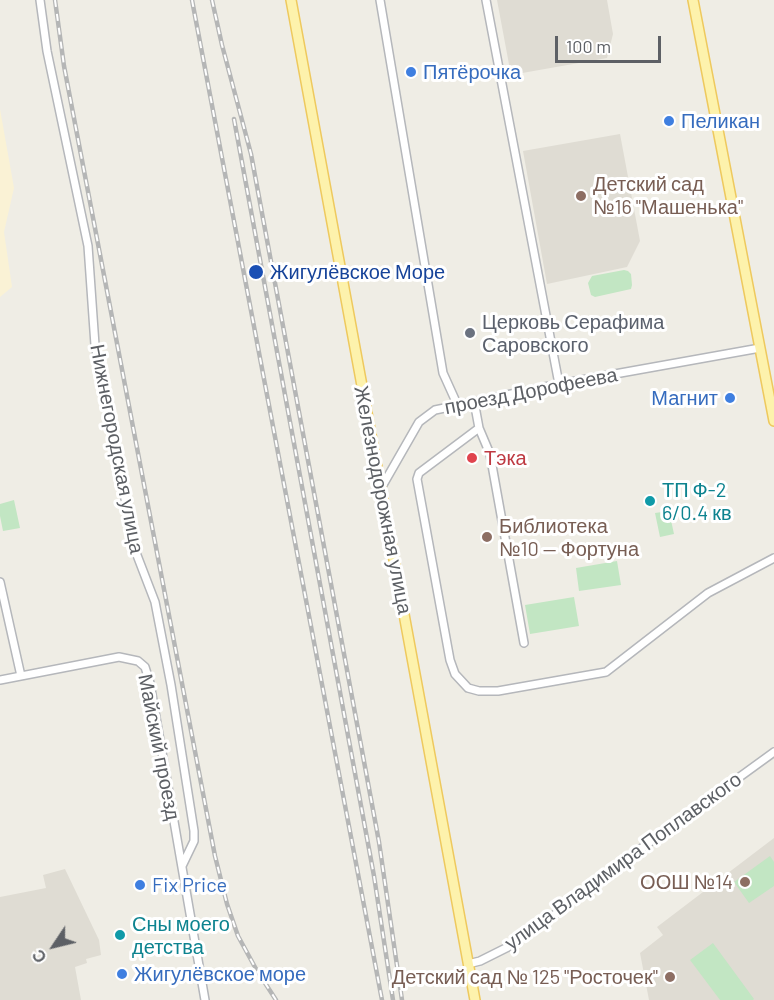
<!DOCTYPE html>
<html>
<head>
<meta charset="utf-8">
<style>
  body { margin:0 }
  #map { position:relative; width:774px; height:1000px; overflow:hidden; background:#efede5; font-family:Barlow,sans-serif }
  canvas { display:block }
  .north { position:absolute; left:24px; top:916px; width:60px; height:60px; -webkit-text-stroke:4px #fff; paint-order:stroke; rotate:235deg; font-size:16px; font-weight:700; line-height:24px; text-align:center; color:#5d6065 }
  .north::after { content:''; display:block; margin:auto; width:21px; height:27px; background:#5d6065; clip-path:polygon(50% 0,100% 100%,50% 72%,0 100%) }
  .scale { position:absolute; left:555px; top:36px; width:106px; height:27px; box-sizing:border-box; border:3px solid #5d6065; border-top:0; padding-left:8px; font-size:18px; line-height:21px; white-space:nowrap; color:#5d6065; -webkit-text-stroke:4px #fff; paint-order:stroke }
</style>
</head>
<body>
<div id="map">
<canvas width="774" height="1000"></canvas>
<div class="north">С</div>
<div class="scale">100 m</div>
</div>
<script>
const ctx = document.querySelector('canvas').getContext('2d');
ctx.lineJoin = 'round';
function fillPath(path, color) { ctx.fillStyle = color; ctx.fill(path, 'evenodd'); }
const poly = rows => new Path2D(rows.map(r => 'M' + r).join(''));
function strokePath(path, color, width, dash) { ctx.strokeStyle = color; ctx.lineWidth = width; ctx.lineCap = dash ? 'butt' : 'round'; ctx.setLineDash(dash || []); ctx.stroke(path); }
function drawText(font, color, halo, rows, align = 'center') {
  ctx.font = font + ' Barlow,sans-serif'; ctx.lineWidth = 6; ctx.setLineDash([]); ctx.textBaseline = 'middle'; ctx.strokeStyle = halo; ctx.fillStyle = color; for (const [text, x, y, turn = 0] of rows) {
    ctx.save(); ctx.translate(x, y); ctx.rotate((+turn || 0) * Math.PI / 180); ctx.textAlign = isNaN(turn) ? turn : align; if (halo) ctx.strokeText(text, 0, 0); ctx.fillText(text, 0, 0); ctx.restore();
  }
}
const education = poly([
  [497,0,607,0,613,34,607,58,511,75],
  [620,134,640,241,627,267,547,284,523,151],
  [774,838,774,1000,649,1000,640,953,663,935,657,927],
  [65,869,99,940,101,955,86,959,87,963,75,967,81,1000,0,1000,0,897,46,888,43,875]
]);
const green = poly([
  [624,270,628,271,631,274,632,285,631,289,595,297,591,295,588,283,592,276],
  [14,500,20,528,3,531,0,516,0,504],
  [669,511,674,534,660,537,655,513],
  [617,561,621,585,579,591,576,568],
  [574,597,579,626,530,634,525,605],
  [770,856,774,862,774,886,749,903,734,882],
  [713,943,754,999,753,1000,720,1000,690,960]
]);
const sand = poly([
  [0,109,14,188,4,232,12,287,0,297]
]);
const minor = poly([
  [40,0,47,51,88,246,95,345,135,550,155,602,171,685,194,831,194,841,182,866],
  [380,0,443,373,457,404],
  [486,0,559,384],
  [474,401,479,428,490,454,524,643],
  [479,428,419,473,417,479,450,660,455,674,468,688,479,691,498,691,606,672,708,593,774,558],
  [380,490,419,422,435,410,559,384,760,348],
  [0,582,21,676],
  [0,680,119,657,138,661,145,667,150,683,205,1000],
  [468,964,480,961,508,947,564,908,599,879,774,752]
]);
const major = poly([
  [291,0,475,1000],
  [693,0,774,421]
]);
const rail = poly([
  [55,0,64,66,215,856,227,904,238,936,256,969,276,1000],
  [192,0,382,1000],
  [212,0,222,45,251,154,379,842,402,1000],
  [234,119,374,876,393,1000]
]);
const markers = [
  [411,72,6,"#3f7fe0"],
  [669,121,6,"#3f7fe0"],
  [581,196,6,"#8d6e63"],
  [256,272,8,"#1a4fb4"],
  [470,333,6,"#6b7280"],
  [730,398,6,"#3f7fe0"],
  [472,458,6,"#e0444e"],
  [650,501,6,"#0f9aa8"],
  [487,537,6,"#8d6e63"],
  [745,882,6,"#8d6e63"],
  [140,885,6,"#3f7fe0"],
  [120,935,6,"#0f9aa8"],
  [122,974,6,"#3f7fe0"],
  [670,977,6,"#8d6e63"]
];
const shopNames = [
  ["Пятёрочка",423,72],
  ["Пеликан",681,121],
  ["Магнит",718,398,"right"],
  ["Fix Price",152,885],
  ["Жигулёвское море",134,974]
];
const educationNames = [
  ["Детский сад",593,184],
  ["№16 \"Машенька\"",593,207],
  ["Библиотека",499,526],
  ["№10 — Фортуна",499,549],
  ["ООШ №14",733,882,"right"],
  ["Детский сад № 125 \"Росточек\"",658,977,"right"]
];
const transitNames = [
  ["Жигулёвское Море",270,272]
];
const worshipNames = [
  ["Церковь Серафима",482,322],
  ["Саровского",482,345]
];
const streetNames = [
  ["проезд Дорофеева",531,391,-11],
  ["Нижнегородская улица",117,449,79],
  ["Железнодорожная улица",383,500,79],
  ["Майский проезд",159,747,79],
  ["улица Владимира Поплавского",623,861,-36]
];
const healthNames = [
  ["Тэка",484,458]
];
const cultureNames = [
  ["ТП Ф-2",662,490],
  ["6/0.4 кв",662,513],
  ["Сны моего",132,924],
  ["детства",132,947]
];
fillPath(education, '#dfdcd3');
fillPath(green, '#c2e6c3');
fillPath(sand, '#faf2d5');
strokePath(minor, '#b5b7bb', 10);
strokePath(major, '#eec95e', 12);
strokePath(minor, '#fff', 7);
strokePath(major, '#fdf2ac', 9);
strokePath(rail, '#b5b6b6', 4.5);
strokePath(rail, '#fff', 2, [7]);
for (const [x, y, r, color] of markers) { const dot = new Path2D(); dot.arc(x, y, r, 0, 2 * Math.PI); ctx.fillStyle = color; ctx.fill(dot); strokePath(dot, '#fff', 2); }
drawText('20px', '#366cbe', '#fff', shopNames, 'left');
drawText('20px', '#785e54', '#fff', educationNames, 'left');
drawText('20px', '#164399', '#fff', transitNames, 'left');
drawText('20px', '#5b616d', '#fff', worshipNames, 'left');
drawText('20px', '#5d6065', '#fff', streetNames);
drawText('20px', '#be3a42', '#fff', healthNames, 'left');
drawText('20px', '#0d838f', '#fff', cultureNames, 'left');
</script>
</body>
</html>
